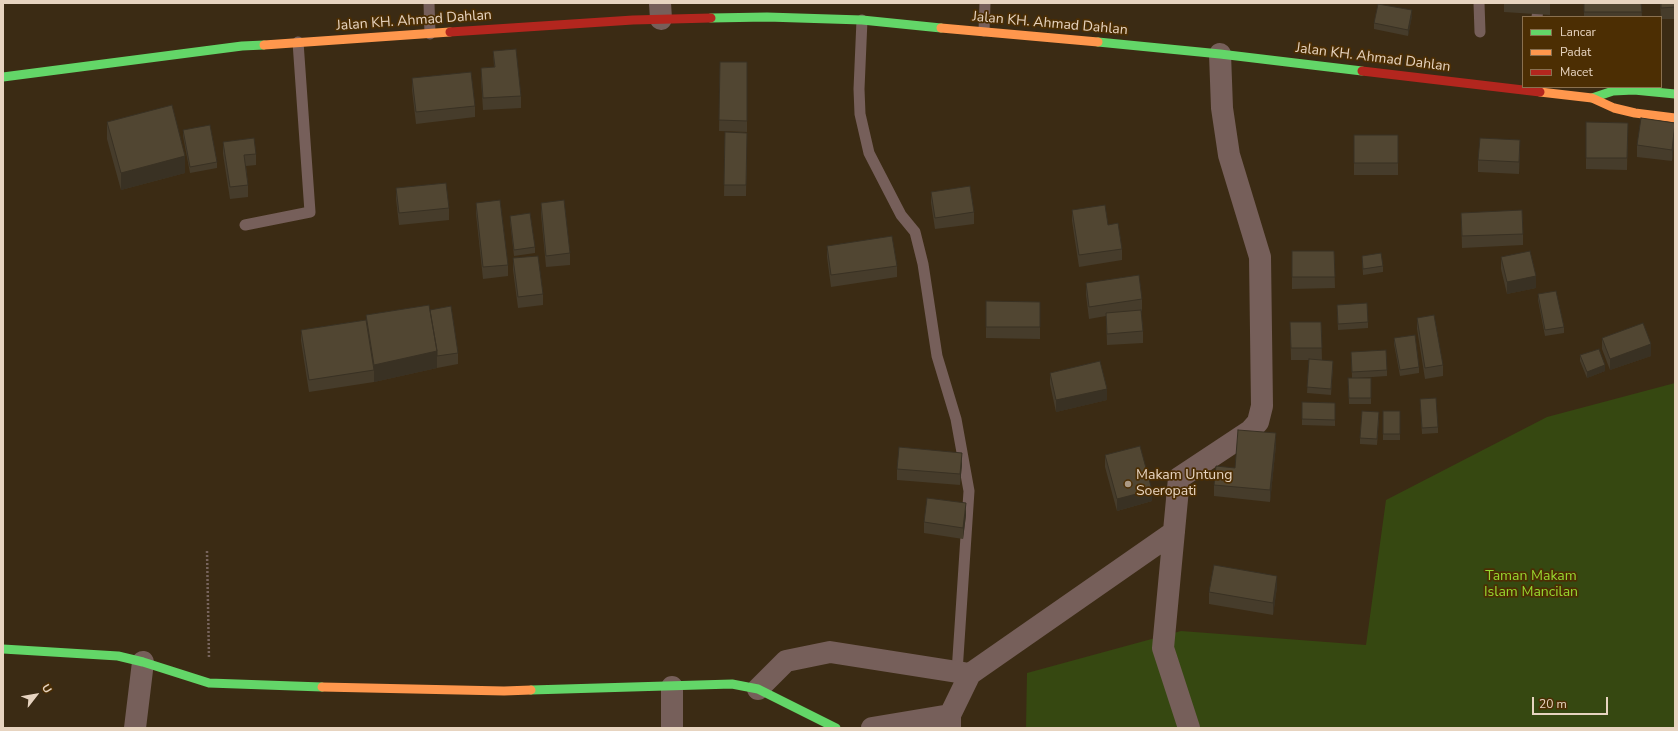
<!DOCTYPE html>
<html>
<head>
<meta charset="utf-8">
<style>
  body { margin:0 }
  #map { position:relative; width:1678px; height:731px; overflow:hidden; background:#3b2b14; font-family:"Nunito Sans",sans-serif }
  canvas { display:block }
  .frame { position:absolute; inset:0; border:4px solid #e7d4c0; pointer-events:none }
  .legend { position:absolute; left:1522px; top:16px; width:140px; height:72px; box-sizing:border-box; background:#4c2e03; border:1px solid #8a704f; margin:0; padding:5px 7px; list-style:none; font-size:12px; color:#e7d4c0 }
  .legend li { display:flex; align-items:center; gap:8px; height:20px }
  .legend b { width:20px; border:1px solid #8a704f }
  .north { position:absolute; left:16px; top:675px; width:40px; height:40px; -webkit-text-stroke:3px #4c2e03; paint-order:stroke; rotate:59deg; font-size:11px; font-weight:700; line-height:16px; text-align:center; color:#e7d4c0 }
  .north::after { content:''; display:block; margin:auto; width:14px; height:18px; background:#e7d4c0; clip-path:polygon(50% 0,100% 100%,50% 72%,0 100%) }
  .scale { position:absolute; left:1532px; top:697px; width:76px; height:18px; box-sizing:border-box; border:2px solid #e7d4c0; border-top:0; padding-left:5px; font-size:12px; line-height:14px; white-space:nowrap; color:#e7d4c0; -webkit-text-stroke:3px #4c2e03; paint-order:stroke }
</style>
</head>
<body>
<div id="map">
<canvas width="1678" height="731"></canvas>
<div class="frame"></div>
<ul class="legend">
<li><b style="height:5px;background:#63d668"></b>Lancar</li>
<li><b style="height:5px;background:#ff974d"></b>Padat</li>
<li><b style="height:5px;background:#b3261e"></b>Macet</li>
</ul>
<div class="north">U</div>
<div class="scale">20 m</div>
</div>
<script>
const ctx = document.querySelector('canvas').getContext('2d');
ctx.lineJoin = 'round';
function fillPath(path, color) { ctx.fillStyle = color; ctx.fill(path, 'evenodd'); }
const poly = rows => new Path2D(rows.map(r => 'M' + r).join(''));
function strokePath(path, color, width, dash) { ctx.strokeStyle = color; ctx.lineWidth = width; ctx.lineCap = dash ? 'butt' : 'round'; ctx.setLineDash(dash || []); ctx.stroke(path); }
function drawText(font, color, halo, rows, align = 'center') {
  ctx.font = font + ' "Nunito Sans",sans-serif'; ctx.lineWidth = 3.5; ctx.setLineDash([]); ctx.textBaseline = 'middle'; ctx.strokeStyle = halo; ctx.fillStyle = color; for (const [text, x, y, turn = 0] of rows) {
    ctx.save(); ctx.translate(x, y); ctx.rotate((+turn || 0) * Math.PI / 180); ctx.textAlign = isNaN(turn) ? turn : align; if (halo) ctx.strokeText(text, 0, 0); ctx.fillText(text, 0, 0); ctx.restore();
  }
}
const green = poly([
  [1675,383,1675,728,1026,728,1027,673,1181,631,1366,645,1386,500,1547,417]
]);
const path = poly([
  [207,551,209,659]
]);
const lane = poly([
  [429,3,430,34],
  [1479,3,1480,32],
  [1537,17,1539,3],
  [862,20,859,89,860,114,869,153,901,215,915,232,923,264,937,356,956,419,969,491,957,672],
  [984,31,985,3],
  [245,225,310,212,298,42]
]);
const street = poly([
  [660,3,661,19],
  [758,689,786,661,830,652,970,674,1174,532],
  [135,728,143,662],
  [672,728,672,687],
  [872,728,950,715],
  [950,728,950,715,970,674],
  [1189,728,1163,648,1179,478,1250,431,1258,422,1262,406,1260,257,1229,155,1222,108,1220,54]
]);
const fast = poly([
  [711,18,767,17,862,20,941,28],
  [1098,42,1220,54,1362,71],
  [3,77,242,46,264,45],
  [1592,98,1613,91,1634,90,1675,94],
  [3,649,118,656,143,662,209,683,322,687],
  [531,690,732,684,758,689,836,728]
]);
const slow = poly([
  [941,28,1098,42],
  [264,45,450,32],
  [1540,92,1592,98,1614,108,1635,113,1675,118],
  [322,687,504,691,531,690]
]);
const jam = poly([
  [450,32,633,20,711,18],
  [1362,71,1540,92]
]);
const wall = poly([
  [1504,3,1550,3,1550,15,1504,12],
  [1584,3,1641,3,1642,17,1584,17],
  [1660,3,1675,3,1675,19,1661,19],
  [1412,16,1408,36,1374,29,1374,23],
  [493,51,521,96,521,108,483,110,481,79,481,68,494,67],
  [720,62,747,62,747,132,719,131],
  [412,78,475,106,475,117,416,124,412,90],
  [107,122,185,173,121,190,107,139],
  [1586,122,1628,123,1627,170,1586,169],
  [183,130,217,162,217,168,190,173,183,136],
  [725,132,747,133,746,196,724,196],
  [1354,135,1398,135,1398,175,1354,175],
  [1675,135,1672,161,1637,157,1637,145],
  [223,142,256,154,256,165,246,166,248,185,248,197,230,199,223,154],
  [1520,151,1519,174,1478,172,1478,160],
  [396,188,449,208,449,220,399,225,396,199],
  [931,192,974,212,974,224,935,229,931,203],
  [476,203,508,265,508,276,483,279,476,214],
  [541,203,570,253,570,265,546,267,541,214],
  [1072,210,1108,225,1122,249,1122,260,1079,267,1072,221],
  [1461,213,1523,234,1523,245,1462,248],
  [510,216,535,247,535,253,514,256,510,221],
  [827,246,897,266,897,277,831,287,827,257],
  [1292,251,1334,251,1335,288,1292,289],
  [1362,256,1383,266,1383,272,1363,275],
  [1501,257,1536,288,1507,294,1501,269],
  [513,258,543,294,543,305,518,308,513,270],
  [1086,283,1142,299,1142,311,1141,311,1143,331,1143,343,1107,345,1106,316,1089,319,1086,295],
  [1538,294,1564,327,1564,333,1545,336,1538,300],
  [1040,302,1040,339,986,338,986,327],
  [1337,305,1368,322,1368,328,1338,330],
  [430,310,458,353,458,364,437,368,374,382,309,392,301,341,301,330,366,320,366,315],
  [1417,318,1443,365,1443,376,1425,379,1417,329],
  [1290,322,1321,322,1322,360,1333,366,1331,395,1307,393,1309,360,1291,360],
  [1394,338,1419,367,1419,373,1400,376,1394,344],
  [1602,338,1651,356,1610,370,1602,349],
  [1351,352,1387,370,1387,376,1358,378,1371,378,1371,404,1349,404,1348,378,1352,378],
  [1580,355,1605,371,1587,378,1580,361],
  [1050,373,1107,400,1056,412,1050,384],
  [1420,399,1438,427,1438,433,1422,434],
  [1302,402,1335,403,1335,426,1302,425],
  [1383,411,1400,411,1400,440,1383,440],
  [1379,418,1377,445,1360,444,1360,438],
  [1276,445,1270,502,1214,496,1214,485,1235,468],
  [1105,455,1152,501,1117,511,1105,467],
  [962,464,960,485,897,480,897,469],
  [966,515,963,539,924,533,924,522],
  [1277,587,1273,615,1209,604,1209,592]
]);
const shadedWall = poly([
  [1412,10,1412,16,1408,36,1408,30],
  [1675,123,1675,135,1672,161,1672,150],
  [1520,140,1520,151,1519,174,1519,162],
  [185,156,185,173,121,190,121,173],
  [1536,276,1536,288,1507,294,1507,282],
  [1651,344,1651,356,1610,370,1610,359],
  [437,351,437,368,374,382,374,365],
  [1605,365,1605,371,1587,378,1587,372],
  [1107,389,1107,400,1056,412,1056,400],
  [1276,433,1276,445,1270,502,1270,490],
  [962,453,962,464,960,485,960,474],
  [1152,490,1152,501,1117,511,1117,499],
  [966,503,966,515,963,539,963,528],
  [1277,576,1277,587,1273,615,1273,603]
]);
const building = poly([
  [1584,3,1641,3,1642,12,1584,12,1584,3],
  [1661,3,1675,3,1675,7,1661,8,1661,3],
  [1378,4,1412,10,1408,30,1374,23,1378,4],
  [516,49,521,96,483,98,481,68,495,67,493,51,516,49],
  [720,62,747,62,747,121,719,120,720,62],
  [471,72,475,106,416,112,412,78,471,72],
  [172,105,185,156,121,173,107,122,172,105],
  [1641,118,1675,123,1672,150,1637,145,1641,118],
  [1586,122,1628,123,1627,158,1586,158,1586,122],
  [210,125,217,162,190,167,183,130,210,125],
  [725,132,747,133,746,185,724,185,725,132],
  [1354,135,1398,135,1398,163,1354,163,1354,135],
  [254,138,256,154,244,155,248,185,230,187,223,142,254,138],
  [1480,138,1520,140,1519,162,1478,160,1480,138],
  [446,183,449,208,399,213,396,188,446,183],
  [970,186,974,212,935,218,931,192,970,186],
  [500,200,508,265,483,267,476,203,500,200],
  [564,200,570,253,546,256,541,203,564,200],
  [1105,205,1108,225,1118,223,1122,249,1079,255,1072,210,1105,205],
  [1522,210,1523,234,1462,236,1461,213,1522,210],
  [530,213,535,247,514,250,510,216,530,213],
  [892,236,897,266,831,275,827,246,892,236],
  [1292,251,1334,251,1335,277,1292,277,1292,251],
  [1530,251,1536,276,1507,282,1501,257,1530,251],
  [1381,253,1383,266,1363,269,1362,256,1381,253],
  [538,256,543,294,518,297,513,258,538,256],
  [1139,275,1142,299,1089,307,1086,283,1139,275],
  [1556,291,1564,327,1545,330,1538,294,1556,291],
  [986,301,1040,302,1040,327,986,327,986,301],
  [1367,303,1368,322,1338,324,1337,305,1367,303],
  [429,305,437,351,374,365,366,315,429,305],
  [451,306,458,353,437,356,437,351,430,310,451,306],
  [1141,310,1143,331,1107,334,1106,313,1141,310],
  [1434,315,1443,365,1425,368,1417,318,1434,315],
  [366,320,374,370,309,380,301,330,366,320],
  [1290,322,1321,322,1322,348,1291,348,1290,322],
  [1643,323,1651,344,1610,359,1602,338,1643,323],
  [1415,335,1419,367,1400,370,1394,338,1415,335],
  [1599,349,1605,365,1587,372,1580,355,1599,349],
  [1386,350,1387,370,1352,372,1351,352,1386,350],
  [1309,359,1333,361,1331,389,1307,387,1309,359],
  [1100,361,1107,389,1056,400,1050,373,1100,361],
  [1348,378,1371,378,1371,398,1349,398,1348,378],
  [1436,398,1438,427,1422,428,1420,399,1436,398],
  [1302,402,1335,403,1335,420,1302,419,1302,402],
  [1362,411,1379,412,1377,439,1360,438,1362,411],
  [1383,411,1400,411,1400,434,1383,434,1383,411],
  [1238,430,1276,433,1270,490,1214,485,1216,466,1235,468,1238,430],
  [1140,446,1152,490,1117,499,1105,455,1140,446],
  [899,447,962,453,960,474,897,469,899,447],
  [927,498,966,503,963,528,924,522,927,498],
  [1214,565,1277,576,1273,603,1209,592,1214,565]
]);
const markers = [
  [1128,484,4,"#ab9984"]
];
const streetNames = [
  ["Jalan KH. Ahmad Dahlan",414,21,-4],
  ["Jalan KH. Ahmad Dahlan",1050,24,5],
  ["Jalan KH. Ahmad Dahlan",1373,58,7]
];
const poiNames = [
  ["Makam Untung",1136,476],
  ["Soeropati",1136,492]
];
const parkNames = [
  ["Taman Makam",1531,577],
  ["Islam Mancilan",1531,593]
];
fillPath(green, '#364811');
strokePath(path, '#77645c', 2.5, [2, 2]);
strokePath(lane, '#765f5a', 11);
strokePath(street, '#765f5a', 22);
strokePath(fast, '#63d668', 9);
strokePath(slow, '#ff974d', 9);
strokePath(jam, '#b3261e', 9);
fillPath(wall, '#463c2b');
fillPath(shadedWall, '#393123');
fillPath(building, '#514632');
strokePath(building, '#393123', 1);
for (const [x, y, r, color] of markers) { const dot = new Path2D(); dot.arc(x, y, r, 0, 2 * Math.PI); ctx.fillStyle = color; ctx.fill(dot); strokePath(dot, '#4c2e03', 1.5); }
drawText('14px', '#e7d4c0', '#4c2e03', streetNames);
drawText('14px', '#e7d4c0', '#4c2e03', poiNames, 'left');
drawText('14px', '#97d830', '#4c2e03', parkNames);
</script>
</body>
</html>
